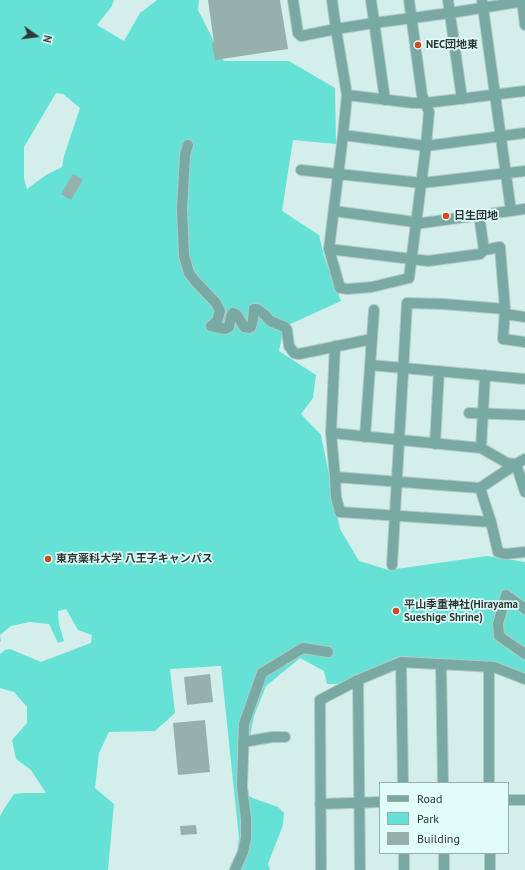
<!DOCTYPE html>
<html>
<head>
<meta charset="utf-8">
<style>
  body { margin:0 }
  #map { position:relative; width:525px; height:870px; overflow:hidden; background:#d4efeb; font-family:"PT Sans",sans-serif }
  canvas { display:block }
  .legend { position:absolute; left:379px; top:782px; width:130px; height:72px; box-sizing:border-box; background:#e1fdf9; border:1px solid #99aeab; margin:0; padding:5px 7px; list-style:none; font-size:12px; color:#2d3836 }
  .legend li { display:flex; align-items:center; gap:8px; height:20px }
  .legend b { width:20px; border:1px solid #99aeab }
  .north { position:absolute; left:16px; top:16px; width:40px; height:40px; -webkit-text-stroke:3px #e1fdf9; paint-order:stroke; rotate:104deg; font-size:11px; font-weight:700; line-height:16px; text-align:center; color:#2d3836 }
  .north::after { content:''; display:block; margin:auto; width:14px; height:18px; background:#2d3836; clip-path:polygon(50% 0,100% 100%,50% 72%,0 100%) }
</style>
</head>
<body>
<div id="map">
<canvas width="525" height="870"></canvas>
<ul class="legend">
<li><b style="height:5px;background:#79a9a3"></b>Road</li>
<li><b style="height:11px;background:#66e1d5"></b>Park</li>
<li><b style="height:11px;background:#96b0ac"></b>Building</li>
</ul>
<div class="north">N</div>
</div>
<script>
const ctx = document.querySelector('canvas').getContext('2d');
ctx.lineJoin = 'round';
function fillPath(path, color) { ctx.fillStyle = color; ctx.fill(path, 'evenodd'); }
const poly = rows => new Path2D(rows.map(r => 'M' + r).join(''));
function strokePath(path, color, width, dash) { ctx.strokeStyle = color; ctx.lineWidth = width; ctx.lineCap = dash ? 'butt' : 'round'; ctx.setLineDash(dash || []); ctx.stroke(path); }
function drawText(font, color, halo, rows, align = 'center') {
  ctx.font = font + ' "PT Sans","Noto Sans JP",sans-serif'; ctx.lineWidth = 3.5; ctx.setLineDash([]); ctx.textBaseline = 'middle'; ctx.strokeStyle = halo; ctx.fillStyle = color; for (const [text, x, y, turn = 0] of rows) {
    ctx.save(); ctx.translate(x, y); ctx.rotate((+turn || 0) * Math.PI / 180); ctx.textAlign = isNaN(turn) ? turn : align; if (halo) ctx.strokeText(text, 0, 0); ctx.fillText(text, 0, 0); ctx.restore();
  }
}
const green = poly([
  [0,0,114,0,112,6,97,25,124,41,140,13,157,0,199,0,198,10,224,61,289,61,335,88,336,144,293,140,282,211,319,235,324,256,341,301,284,327,279,351,316,375,313,398,301,414,321,435,340,529,359,561,389,570,487,556,525,562,525,678,501,665,400,656,337,684,327,684,324,671,300,658,266,686,254,716,239,791,255,799,278,807,284,813,283,825,268,864,270,870,234,870,239,838,221,666,170,669,175,713,155,731,109,732,99,753,95,788,114,804,108,870,0,870,0,816,4,809,14,794,24,793,46,793,31,770,16,759,12,740,27,723,27,707,14,692,0,688,0,654,5,650,10,649,41,662,91,643,92,635,78,630,66,609,58,611,59,624,64,641,58,643,49,624,30,622,11,626,0,635,1,641,0,642],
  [56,93,63,94,80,108,64,156,62,167,46,175,27,189,24,178,24,147]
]);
const building = poly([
  [208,0,280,0,288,49,215,60,212,43,214,43],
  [73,174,83,179,71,200,61,194],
  [210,674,213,702,187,705,184,677],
  [205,720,210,772,178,775,173,723],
  [196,825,197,834,181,835,180,826]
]);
const minor = poly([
  [293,0,298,33,301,36,336,29,347,95,413,103,426,103,525,91],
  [332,0,336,29,374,23,450,13,525,1],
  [371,0,385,100],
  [448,0,462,99],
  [482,0,511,211],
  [522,0,525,25],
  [347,95,343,135,329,249,340,288,348,289,372,287,409,278,426,146,429,112,422,95,409,0],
  [343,135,426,146,525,133],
  [188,145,185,155,182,209,184,256,189,273,196,282,216,303,220,311,217,321,211,326],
  [301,170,422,183,525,171],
  [334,211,422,223,525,209],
  [329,249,428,261,480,254,484,250,479,215],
  [484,250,500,247,505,309,503,339,525,342],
  [505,314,525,317],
  [211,326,225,329,229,327,231,316,233,313,237,315,244,327,249,328,251,327,253,320,254,309,257,309,265,315,270,321,285,327,287,330,289,346,294,353,299,354,372,339],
  [335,346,331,433,481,448,507,463,516,464,525,459],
  [370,365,525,379],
  [469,413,525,415],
  [331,433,335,477,480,488,516,464,525,492],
  [365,437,374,310],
  [435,444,439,371],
  [481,448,485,375],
  [335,477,336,497,340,512,491,522],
  [480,488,491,522,498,552,505,554,525,552],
  [392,565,407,303,443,304,505,309],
  [525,609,506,595,498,624,499,636,525,654],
  [401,662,403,783],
  [441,665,443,783],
  [489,667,489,783],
  [358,680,360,870],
  [243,742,272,737,285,737],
  [508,800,525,800],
  [320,804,380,802],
  [404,853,404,870],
  [444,853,444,870],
  [490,853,490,870],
  [235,870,243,852,246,838,246,819,242,787,244,724,262,673,303,648,328,652],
  [321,870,320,700,358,680,401,662,494,667,525,679]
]);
const markers = [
  [418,45,4,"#d34a20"],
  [446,216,4,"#d34a20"],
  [48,559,4,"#d34a20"],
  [396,611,4,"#d34a20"]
];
const poiNames = [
  ["NEC団地東",426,45],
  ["日生団地",454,216],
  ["東京薬科大学 八王子キャンパス",56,559],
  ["平山季重神社(Hirayama",404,605],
  ["Sueshige Shrine)",404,618]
];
fillPath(green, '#66e1d5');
fillPath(building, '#96b0ac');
strokePath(minor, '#b3cac7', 12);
strokePath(minor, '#79a9a3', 10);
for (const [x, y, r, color] of markers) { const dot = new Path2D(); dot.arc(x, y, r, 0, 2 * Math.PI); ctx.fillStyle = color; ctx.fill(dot); strokePath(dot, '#e1fdf9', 1.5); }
drawText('bold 11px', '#2d3836', '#e1fdf9', poiNames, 'left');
</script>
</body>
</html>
